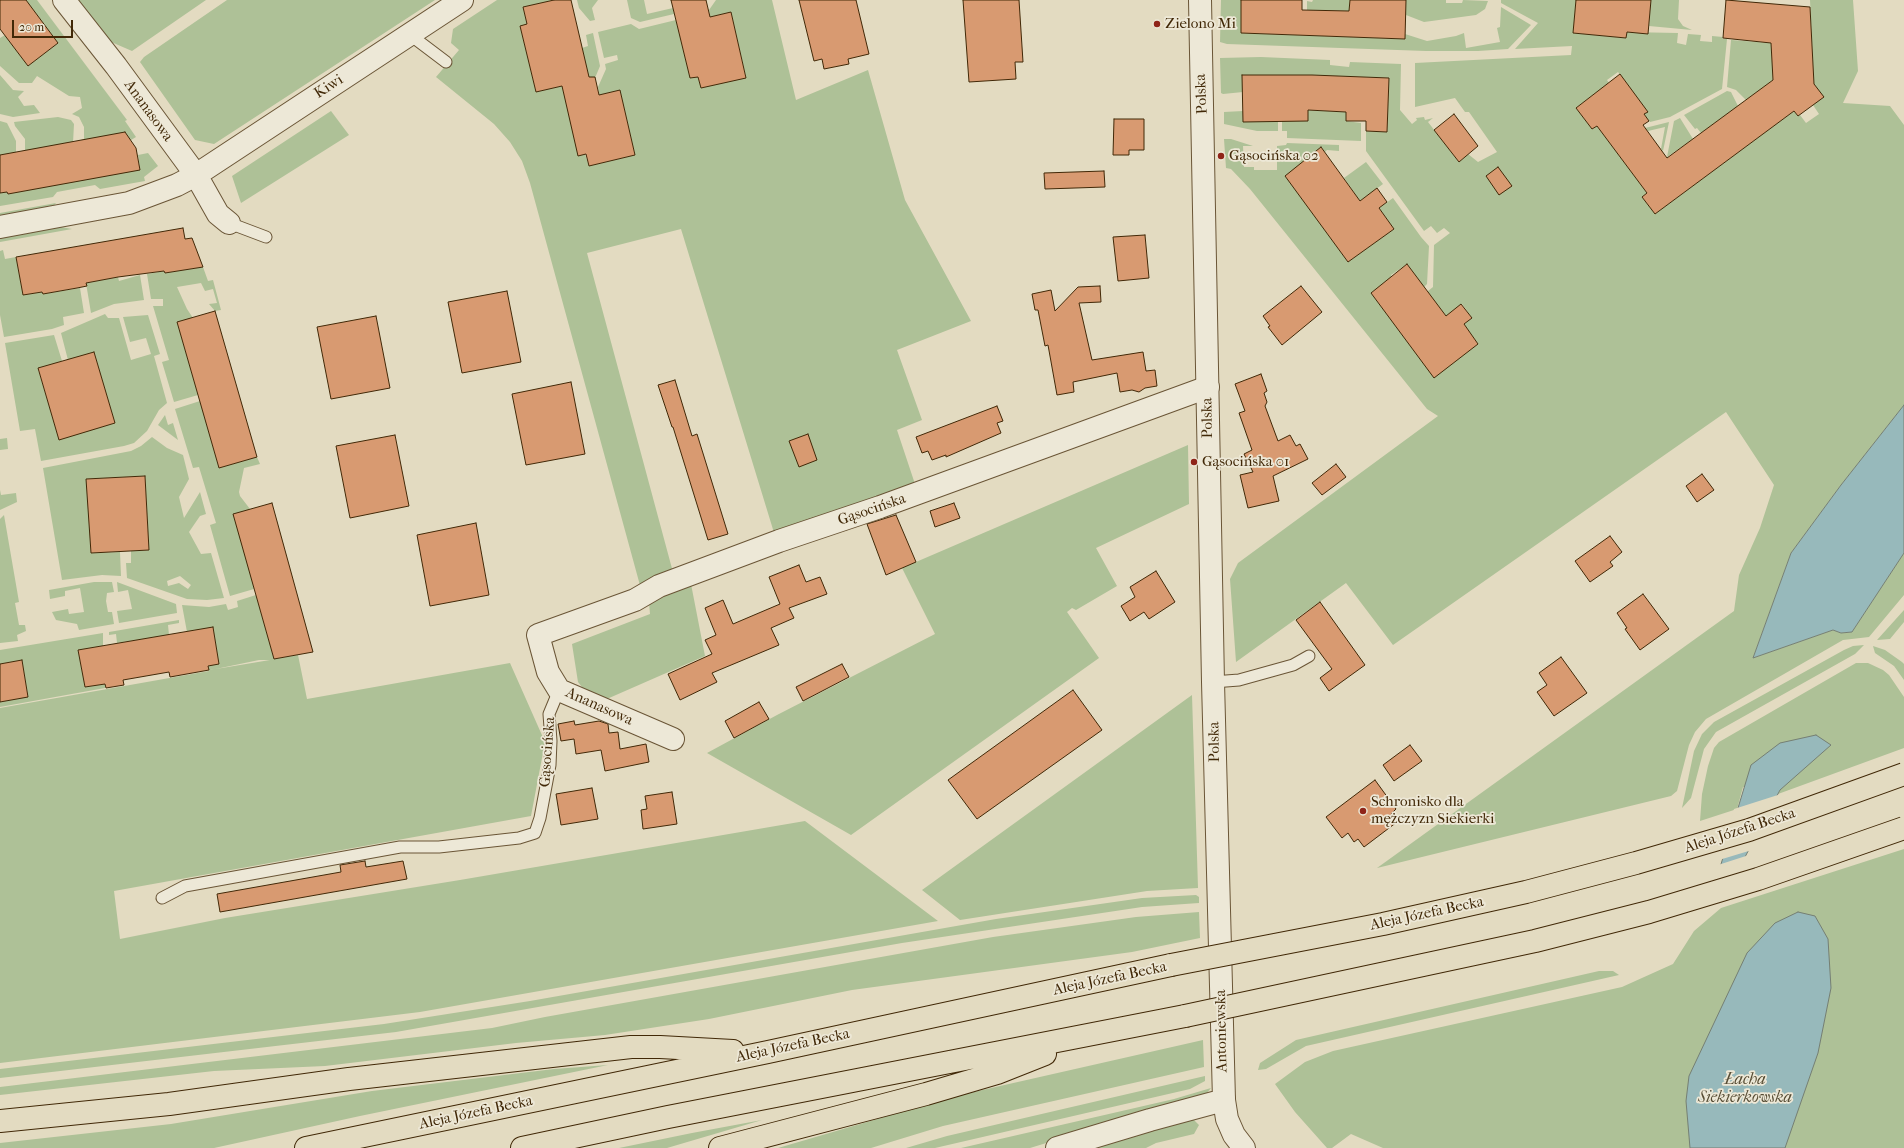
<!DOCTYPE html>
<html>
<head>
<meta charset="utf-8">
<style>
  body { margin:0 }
  #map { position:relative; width:1904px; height:1148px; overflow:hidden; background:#e3dbc1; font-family:"IM FELL French Canon",serif }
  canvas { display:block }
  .scale { position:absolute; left:12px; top:20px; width:61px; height:18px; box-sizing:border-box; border:2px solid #412807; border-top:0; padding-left:5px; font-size:12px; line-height:14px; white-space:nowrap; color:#412807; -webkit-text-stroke:3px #ede8d7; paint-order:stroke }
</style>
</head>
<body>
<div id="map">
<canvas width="1904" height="1148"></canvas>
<div class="scale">20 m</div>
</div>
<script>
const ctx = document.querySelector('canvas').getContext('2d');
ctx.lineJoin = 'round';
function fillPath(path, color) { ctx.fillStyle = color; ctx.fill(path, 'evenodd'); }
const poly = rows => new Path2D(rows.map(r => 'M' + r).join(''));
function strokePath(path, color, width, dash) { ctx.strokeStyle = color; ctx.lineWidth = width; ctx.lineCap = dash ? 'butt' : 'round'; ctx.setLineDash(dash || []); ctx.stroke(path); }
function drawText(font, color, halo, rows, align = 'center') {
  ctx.font = font + ' "IM FELL French Canon",serif'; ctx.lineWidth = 3.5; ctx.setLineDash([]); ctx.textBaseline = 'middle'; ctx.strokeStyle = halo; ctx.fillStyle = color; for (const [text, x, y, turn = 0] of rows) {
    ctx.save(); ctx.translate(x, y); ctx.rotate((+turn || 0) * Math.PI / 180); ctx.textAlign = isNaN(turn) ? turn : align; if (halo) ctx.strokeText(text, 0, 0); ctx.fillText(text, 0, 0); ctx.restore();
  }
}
const green = poly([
  [26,0,37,0,127,120,125,121,136,137,131,140,81,140,84,139,84,127,79,117,72,114,82,108,80,97,69,96,37,76,32,83,19,83,0,66,0,38,5,35,28,66,58,43],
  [74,0,206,0,132,51,102,38],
  [227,0,435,0,214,144,195,140,140,62,144,57],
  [497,0,554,0,523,7,527,24,520,26,536,92,562,86,589,166,635,155,620,90,599,95,598,87,606,69,605,64,618,60,617,55,604,58,598,32,631,24,639,29,676,20,690,78,698,77,701,88,746,77,731,12,710,17,709,10,716,0,772,0,796,100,868,70,905,200,971,321,897,350,922,420,897,430,915,484,775,536,681,229,587,253,674,576,641,589,530,183,522,161,510,142,494,124,436,77,459,50,451,43,453,29],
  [577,0,598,0,592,8,595,20,590,21,579,8],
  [627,0,644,0,647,14,673,8,674,14,640,22,631,18],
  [1221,0,1241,0,1242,33,1404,39,1405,34,1427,41,1456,36,1464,33,1466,48,1500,42,1497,28,1500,27,1501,7,1531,25,1508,49,1478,51,1426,51,1227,44,1220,42],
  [1313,0,1350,0,1349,11,1307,10,1307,1,1312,2],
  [1406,0,1446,0,1446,3,1462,3,1463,0,1488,1,1485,9,1476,15,1424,22,1406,15],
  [1501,0,1576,0,1573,33,1626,38,1627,32,1678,33,1677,43,1686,45,1688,34,1701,35,1700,41,1712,42,1712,36,1723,37,1723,39,1727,39,1722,89,1670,117,1650,122,1644,114,1647,111,1618,72,1607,80,1609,83,1576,108,1592,129,1597,126,1647,193,1642,197,1655,214,1794,111,1798,116,1800,115,1806,123,1819,114,1813,105,1814,84,1810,0,1853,0,1858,71,1843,103,1890,106,1904,125,1904,405,1841,485,1791,553,1753,658,1833,630,1841,633,1852,632,1904,553,1904,595,1869,637,1843,640,1706,719,1695,732,1689,745,1677,791,1671,796,1377,868,1734,611,1739,575,1760,528,1774,485,1726,412,1393,645,1346,583,1236,662,1230,579,1238,563,1438,416,1427,409,1250,189,1231,169,1226,168,1224,139,1231,139,1253,146,1243,146,1244,167,1254,167,1254,170,1277,170,1277,146,1286,145,1287,143,1339,145,1339,151,1327,150,1325,152,1321,147,1286,177,1348,262,1394,229,1379,208,1393,198,1421,237,1429,246,1427,284,1424,287,1407,264,1391,275,1392,277,1371,293,1434,377,1478,344,1464,324,1472,318,1462,304,1446,316,1428,293,1428,291,1433,287,1434,245,1450,233,1444,228,1437,233,1431,226,1424,231,1366,151,1366,131,1387,132,1389,78,1311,75,1295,80,1295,75,1243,75,1243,92,1223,94,1221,93,1220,58,1261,57,1330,60,1330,65,1349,67,1350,62,1401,64,1400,110,1412,124,1417,120,1416,118,1424,117,1425,120,1433,118,1428,122,1459,162,1468,154,1478,162,1497,152,1469,112,1465,112,1455,98,1415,107,1415,63,1571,55,1572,46,1515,49,1538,23,1501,3],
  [1651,0,1679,0,1678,19,1683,26,1692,30,1649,26],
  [593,33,600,66,595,78,589,78,582,48,588,46,586,35],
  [1731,40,1771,43,1773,80,1746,100,1736,90,1727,87],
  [0,75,13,90,24,91,18,97,24,106,34,105,40,113,13,117,0,114],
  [1727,91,1731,92,1738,106,1701,133,1697,128,1695,129,1684,115],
  [1308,110,1346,112,1346,121,1361,123,1361,141,1287,138,1287,131,1282,131,1282,121],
  [331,111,349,135,241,203,232,176],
  [1243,111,1278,121,1278,131,1257,131,1224,124,1224,112],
  [58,117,71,120,74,124,73,143,25,152,25,139,15,126,14,122],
  [1680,118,1693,139,1667,157,1674,121],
  [0,121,7,123,16,141,16,153,0,155],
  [1669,122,1663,151,1661,149,1665,127,1648,131,1645,128],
  [148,153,158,166,144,177,145,181,100,189,95,185,57,192,53,197,0,206,0,193,7,192,8,194,140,169,138,155],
  [1366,162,1383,184,1360,201,1344,178],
  [56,203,52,208,0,218,0,213],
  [61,227,72,229,0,242,0,237],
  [3,250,5,259,16,257,23,295,42,292,43,294,80,288,84,313,63,317,64,325,52,329,4,337,0,315,0,251],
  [203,267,208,281,213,280,221,310,215,311,209,304,217,303,213,289,205,291,201,283,177,287,187,309,193,318,177,322,198,395,174,402,162,362,169,360,153,306,163,306,163,299,151,299,147,274,164,271,165,273],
  [140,275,144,300,114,304,91,313,86,283,118,277,119,281],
  [105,314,108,318,119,318,131,360,151,354,146,338,130,342,123,317,148,315,160,354,154,356,167,403,159,410,147,431,134,443,124,446,41,461,35,429,20,431,5,343,54,335,62,361,38,369,59,439,115,423,94,352,68,360,61,333],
  [200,401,219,468,257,457,260,464,244,468,239,492,240,496,250,509,254,589,230,596,210,525,216,523,199,467,193,468,175,409],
  [165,415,168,425,173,423,178,440,158,425],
  [152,437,167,448,183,455,189,479,179,497,184,518,200,492,206,514,200,516,189,532,201,554,211,553,224,598,207,600,187,599,127,578,126,563,131,563,131,551,149,550,145,476,87,479,91,553,120,552,121,576,102,575,62,580,43,468,131,451,141,446],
  [180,576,191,585,188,589,179,583,168,586,167,581],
  [7,438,8,449,0,450,0,439],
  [1188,445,1189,504,1096,548,1117,586,1076,610,1072,608,1067,612,1099,658,851,835,707,753,777,715,935,634,902,568],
  [0,490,1,495,16,493,17,502,0,510],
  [4,515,19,602,15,603,19,625,25,625,26,631,17,635,18,641,0,643,0,519],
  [94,582,112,582,114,592,107,593,106,601,108,612,112,612,114,624,79,630,77,624,56,620,52,612,68,609,69,614,84,612,80,588,65,591,65,596,50,599,49,590],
  [117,582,176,604,177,613,119,623,117,611,132,609,128,590,118,592],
  [691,584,705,656,600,702,589,696,578,682,572,644,650,614,649,602],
  [256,595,274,659,298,655,307,699,510,663,545,742,531,816,114,891,120,939,225,918,460,880,805,821,938,921,420,1012,0,1063,0,708,209,671,208,666,219,663,213,628,187,632,182,605,209,607,226,604,228,610,238,607,237,601],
  [259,660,270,660,210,670,211,670],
  [1904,610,1904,622,1890,639,1877,640],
  [179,620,179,623,168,625,169,635,117,643,116,634,109,635,109,632],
  [103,633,103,646,78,650,85,687,105,684,105,688,0,707,0,702,28,696,22,660,0,664,0,650],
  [1864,645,1855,654,1716,732,1704,749,1691,798,1682,808,1694,751,1702,734,1714,722,1844,650,1853,646],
  [1873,646,1885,650,1902,662,1904,664,1904,680,1894,666,1875,653],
  [1856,663,1868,663,1883,670,1889,675,1904,697,1904,748,1778,794,1780,790,1743,787,1737,809,1700,821,1702,794,1708,766,1714,748,1719,742],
  [1192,695,1198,888,1147,891,960,920,922,890],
  [1904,849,1904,1148,1383,1148,1351,1134,1332,1148,1327,1148,1295,1112,1275,1084,1305,1062,1333,1051,1622,987,1673,964,1694,931,1721,908],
  [1196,895,1199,897,1199,903,1142,907,902,943,396,1032,0,1078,0,1069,384,1024,530,1001,996,919,1142,898],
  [1199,912,1200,938,1132,952,852,990,709,1019,605,1035,516,1043,325,1066,214,1071,0,1095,0,1087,492,1028,545,1017,993,937,1136,917],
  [1599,971,1613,971,1619,975,1306,1046,1266,1069,1258,1070,1260,1063,1296,1040],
  [1203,1040,1204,1067,943,1126,871,1148,778,1148,956,1096],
  [608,1065,360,1116,214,1148,0,1148,0,1143,171,1124,372,1091,554,1069],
  [1205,1076,1205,1081,1190,1089,935,1148,906,1148,947,1136],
  [1211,1088,1206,1094,1030,1148,961,1148,1174,1099],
  [1193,1119,1199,1125,1194,1134,1156,1143,1146,1148,1089,1148],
  [762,1120,667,1148,619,1148,692,1133]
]);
const water = poly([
  [1904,405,1904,553,1852,632,1841,633,1833,630,1753,658,1791,553,1841,485,1904,405],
  [1816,735,1831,745,1780,790,1720,905,1715,884,1751,765,1780,743,1816,735],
  [1798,912,1815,916,1828,939,1831,988,1818,1053,1785,1148,1690,1148,1686,1101,1689,1076,1747,953,1775,923,1798,912]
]);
const pier = poly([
  [1781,794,1752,850,1719,860,1734,809],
  [1749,855,1721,906,1718,907,1713,884,1718,865]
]);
const building = poly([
  [0,0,26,0,58,43,28,66,0,29,0,0],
  [554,0,571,0,589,77,595,77,599,95,620,90,635,155,589,166,586,154,578,156,562,86,536,92,520,26,527,24,523,7,554,0],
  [671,0,706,0,710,17,731,12,746,78,701,88,698,77,690,78,671,0],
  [799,0,856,0,869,54,848,59,849,64,824,69,822,59,814,61,799,0],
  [963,0,1019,0,1023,62,1015,62,1016,79,969,82,963,0],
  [1241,0,1302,0,1302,10,1349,11,1350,0,1406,0,1405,39,1241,33,1241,0],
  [1576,0,1651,0,1648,34,1627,32,1626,38,1573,33,1576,0],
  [1726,0,1810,7,1814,84,1824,97,1798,116,1794,111,1655,214,1642,197,1647,193,1597,126,1592,129,1576,108,1620,74,1648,112,1644,114,1649,121,1643,125,1667,158,1773,80,1771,43,1723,38,1726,0],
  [1242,75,1312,75,1389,78,1387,132,1366,131,1366,121,1346,121,1346,112,1308,110,1308,121,1243,122,1242,75],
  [1454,114,1478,146,1459,162,1434,130,1454,114],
  [1114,119,1144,119,1144,150,1129,150,1129,155,1113,155,1114,119],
  [125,132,136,148,140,170,8,194,7,192,0,193,0,155,125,132],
  [1321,147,1360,201,1377,188,1387,202,1379,208,1394,229,1348,262,1285,176,1321,147],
  [1498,167,1512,186,1499,195,1486,176,1498,167],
  [1104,171,1105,187,1045,189,1044,173,1104,171],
  [183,228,185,239,192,238,203,267,165,273,164,271,118,277,86,283,87,286,77,288,43,294,42,292,23,295,16,257,183,228],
  [1145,235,1149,278,1118,281,1113,237,1145,235],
  [1407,264,1446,316,1461,304,1472,318,1464,324,1478,344,1434,378,1371,293,1407,264],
  [1100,286,1101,302,1079,303,1092,360,1143,352,1146,371,1155,370,1157,386,1145,388,1139,392,1132,390,1120,392,1117,373,1073,382,1074,392,1057,395,1048,345,1045,346,1038,310,1035,310,1032,294,1051,290,1055,311,1078,287,1100,286],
  [1301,286,1322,312,1282,345,1268,327,1270,326,1263,316,1301,286],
  [507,291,521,362,462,373,448,302,507,291],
  [215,311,257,457,219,468,177,322,215,311],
  [376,316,390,388,331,399,317,327,376,316],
  [94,352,115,423,59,440,38,368,94,352],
  [1261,374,1267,391,1264,393,1267,402,1265,406,1278,441,1290,435,1296,446,1300,444,1308,459,1273,476,1279,501,1248,508,1240,475,1253,472,1244,454,1252,450,1239,413,1245,411,1235,384,1261,374],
  [675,380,692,436,697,434,728,534,708,540,673,427,672,427,658,385,675,380],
  [571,382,585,454,526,465,512,394,571,382],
  [997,406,1003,421,997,423,1001,433,946,457,946,455,932,460,928,451,922,453,916,437,997,406],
  [808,434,817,460,799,467,789,441,808,434],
  [395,435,409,506,350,518,336,446,395,435],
  [1336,464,1346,477,1322,495,1312,483,1336,464],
  [1702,474,1714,490,1697,502,1686,486,1702,474],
  [145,476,149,550,91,553,86,479,145,476],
  [272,503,313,652,274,659,233,514,272,503],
  [954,503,960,518,935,527,930,511,954,503],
  [896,515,916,562,886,575,867,524,896,515],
  [476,523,489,595,430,606,417,535,476,523],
  [1610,536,1622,552,1610,562,1613,566,1590,582,1575,561,1610,536],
  [799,565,806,582,820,577,827,594,789,608,794,618,771,628,779,645,712,673,717,682,680,700,668,674,712,654,705,640,716,635,705,608,723,600,733,624,780,604,769,577,799,565],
  [1156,571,1175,602,1149,619,1144,612,1130,621,1121,606,1135,597,1130,587,1156,571],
  [1643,594,1669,629,1640,650,1625,629,1627,628,1617,613,1643,594],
  [1320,602,1365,665,1329,691,1320,678,1332,669,1296,620,1320,602],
  [213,627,219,664,208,666,209,670,170,677,169,672,123,680,124,685,106,688,105,684,85,687,78,650,213,627],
  [1561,657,1587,693,1554,716,1537,692,1547,685,1539,673,1561,657],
  [22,660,28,697,0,702,0,664,22,660],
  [842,664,849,677,803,701,796,687,842,664],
  [1073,690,1102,730,977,819,948,780,1073,690],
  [759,702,769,719,734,738,725,721,759,702],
  [574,721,575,725,599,721,608,724,609,733,618,732,620,749,646,744,649,762,605,771,601,750,576,754,574,739,561,741,558,724,574,721],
  [1410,745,1422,761,1394,781,1383,765,1410,745],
  [1375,780,1396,809,1391,814,1397,822,1364,847,1358,839,1354,842,1348,833,1342,838,1326,817,1375,780],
  [592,788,598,819,561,825,556,794,592,788],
  [672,792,677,824,643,829,641,810,647,809,645,796,672,792],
  [365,861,366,867,403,861,407,879,220,912,217,894,341,872,340,865,365,861]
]);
const service = poly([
  [409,34,446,62],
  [229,223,266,237],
  [1213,682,1239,680,1293,665,1309,656],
  [162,898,185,886,400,847,439,847,519,838,535,833,540,818,550,765,551,741,549,714,559,690]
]);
const minor = poly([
  [64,0,116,66,196,175,218,214,229,223],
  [0,227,129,203,177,185,196,175,462,0],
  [673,739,559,690,548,672,538,635,635,600,659,586,779,541,880,507,1208,387],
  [1224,1100,1227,1119,1234,1135,1244,1148]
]);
const tertiary = poly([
  [1057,1148,1150,1120,1224,1100,1213,682,1200,0]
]);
const primary = poly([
  [0,1121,169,1104,349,1079,631,1047,660,1047,733,1051],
  [306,1148,768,1052,1171,965],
  [522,1148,668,1117,1185,1016],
  [720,1148,926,1094,997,1073,1045,1054]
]);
const primaryBridge = poly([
  [1171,965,1383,924,1526,892,1636,863,1749,830,1904,774],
  [1185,1016,1535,941,1649,912,1758,879,1904,828]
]);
const markers = [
  [1157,24,4,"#8f2418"],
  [1221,156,4,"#8f2418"],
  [1194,462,4,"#8f2418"],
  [1363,811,4,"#8f2418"]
];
const poiNames = [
  ["Zielono Mi",1165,24],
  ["Gąsocińska 02",1229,156],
  ["Gąsocińska 01",1202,462],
  ["Schronisko dla",1371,802],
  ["mężczyzn Siekierki",1371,819]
];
const streetNames = [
  ["Kiwi",329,87,-33],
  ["Polska",1202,94,-93],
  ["Ananasowa",148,111,54],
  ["Polska",1208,418,-91],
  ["Gąsocińska",872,510,-19],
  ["Ananasowa",599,707,24],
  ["Polska",1215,742,-91],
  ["Gąsocińska",548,752,-86],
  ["Aleja Józefa Becka",1740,831,-18],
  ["Aleja Józefa Becka",1427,914,-12],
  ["Aleja Józefa Becka",1110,979,-12],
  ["Antoniewska",1222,1031,-91],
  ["Aleja Józefa Becka",793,1046,-12],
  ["Aleja Józefa Becka",476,1113,-12]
];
const waterNames = [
  ["Łacha",1745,1080],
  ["Siekierkowska",1745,1098]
];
fillPath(green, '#aec197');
fillPath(water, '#97b9bb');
strokePath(water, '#757f73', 1);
fillPath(pier, '#e3dbc1');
fillPath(building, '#d89a71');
strokePath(building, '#412807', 1);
strokePath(service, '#6a5536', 13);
strokePath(minor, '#6a5536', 24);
strokePath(tertiary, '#6a5536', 24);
strokePath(primary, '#412807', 24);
strokePath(service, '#ede8d7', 11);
strokePath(minor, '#ede8d7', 22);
strokePath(tertiary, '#ede8d7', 22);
strokePath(primary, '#e3dbc1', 22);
strokePath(primaryBridge, '#412807', 24, []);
strokePath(primaryBridge, '#e3dbc1', 22);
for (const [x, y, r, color] of markers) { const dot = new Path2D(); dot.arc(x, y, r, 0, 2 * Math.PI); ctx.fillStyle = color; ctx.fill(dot); strokePath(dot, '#ede8d7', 1.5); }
drawText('15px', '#412807', '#ede8d7', poiNames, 'left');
drawText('15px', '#412807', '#ede8d7', streetNames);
drawText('italic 16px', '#564c34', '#ede8d7', waterNames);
</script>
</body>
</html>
